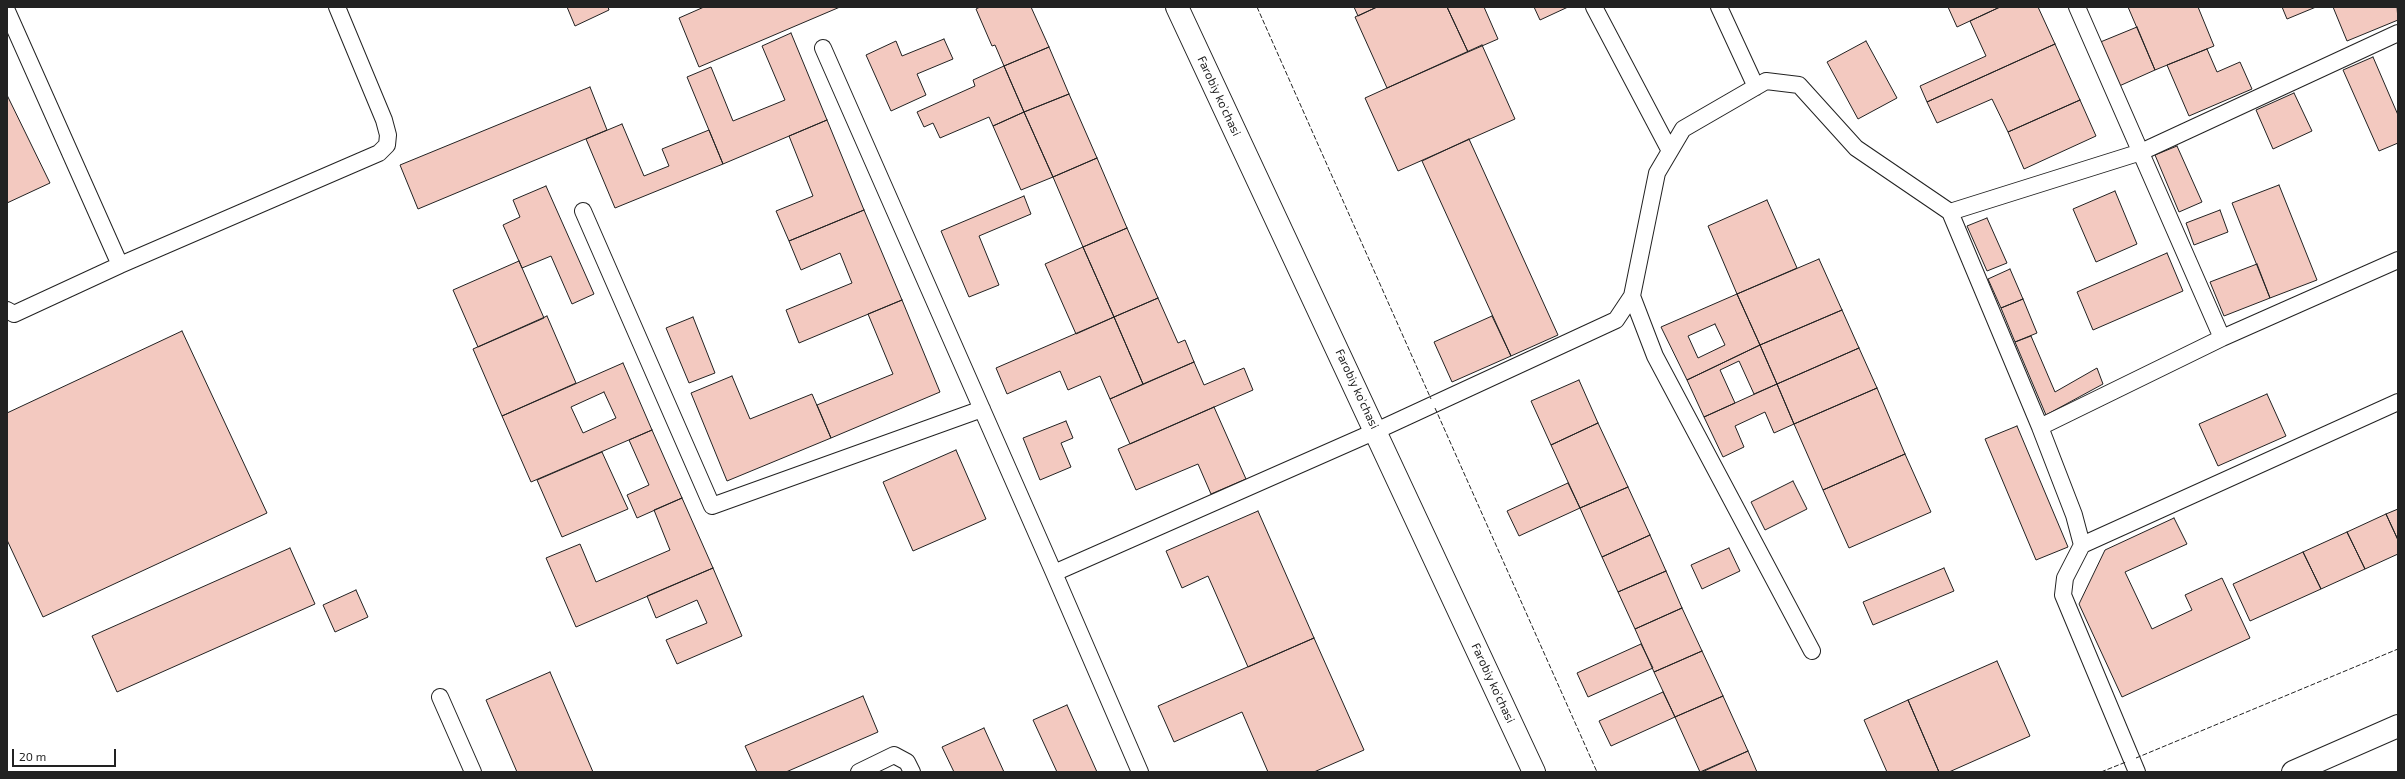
<!DOCTYPE html>
<html>
<head>
<meta charset="utf-8">
<style>
  body { margin:0 }
  #map { position:relative; width:2405px; height:779px; overflow:hidden; background:#fff; font-family:"Exo 2",sans-serif }
  canvas { display:block }
  .frame { position:absolute; inset:0; border:8px solid #222; pointer-events:none }
  .scale { position:absolute; left:12px; top:749px; width:104px; height:18px; box-sizing:border-box; border:2px solid #222; border-top:0; padding-left:5px; font-size:12px; line-height:14px; white-space:nowrap; color:#222; -webkit-text-stroke:3px #fff; paint-order:stroke }
</style>
</head>
<body>
<div id="map">
<canvas width="2405" height="779"></canvas>
<div class="frame"></div>
<div class="scale">20 m</div>
</div>
<script>
const ctx = document.querySelector('canvas').getContext('2d');
ctx.lineJoin = 'round';
function fillPath(path, color) { ctx.fillStyle = color; ctx.fill(path, 'evenodd'); }
const poly = rows => new Path2D(rows.map(r => 'M' + r).join(''));
function strokePath(path, color, width, dash) { ctx.strokeStyle = color; ctx.lineWidth = width; ctx.lineCap = dash ? 'butt' : 'round'; ctx.setLineDash(dash || []); ctx.stroke(path); }
function drawText(font, color, halo, rows, align = 'center') {
  ctx.font = font + ' "Exo 2",sans-serif'; ctx.lineWidth = 3; ctx.setLineDash([]); ctx.textBaseline = 'middle'; ctx.strokeStyle = halo; ctx.fillStyle = color; for (const [text, x, y, turn = 0] of rows) {
    ctx.save(); ctx.translate(x, y); ctx.rotate((+turn || 0) * Math.PI / 180); ctx.textAlign = isNaN(turn) ? turn : align; if (halo) ctx.strokeText(text, 0, 0); ctx.fillText(text, 0, 0); ctx.restore();
  }
}
const building = poly([
  [567,7,608,7,609,10,575,26,567,7],
  [704,7,840,7,699,67,679,18,704,7],
  [980,7,1031,7,1049,47,1004,66,995,45,992,46,976,9,980,7],
  [1354,7,1377,7,1358,16,1354,7],
  [1377,7,1447,7,1468,52,1387,88,1355,17,1377,7],
  [1447,7,1484,7,1498,39,1468,52,1447,7],
  [1534,7,1568,7,1540,20,1534,7],
  [1948,7,2000,7,1957,27,1948,7],
  [2000,7,2038,7,2055,44,1927,102,1920,86,1986,56,1970,21,2000,7],
  [2128,7,2198,7,2214,46,2155,70,2128,7],
  [2282,7,2316,7,2287,19,2282,7],
  [2333,7,2397,7,2398,20,2347,41,2333,7],
  [2137,27,2155,70,2117,87,2098,43,2137,27],
  [791,33,827,120,723,164,687,77,711,67,733,121,785,100,762,46,791,33],
  [944,39,953,59,917,74,926,95,891,111,866,55,896,41,902,56,944,39],
  [1866,41,1897,98,1858,119,1827,62,1866,41],
  [2055,44,2080,100,2008,132,1992,99,1937,123,1927,102,2055,44],
  [1482,45,1515,119,1398,171,1365,98,1482,45],
  [1049,47,1069,94,1024,112,1004,66,1049,47],
  [2207,49,2217,72,2240,62,2252,89,2189,116,2167,65,2207,49],
  [2373,57,2398,115,2398,143,2379,151,2343,70,2373,57],
  [1004,66,1024,112,993,126,989,117,940,138,933,123,924,127,917,112,975,86,973,80,1004,66],
  [590,87,607,130,418,209,400,165,590,87],
  [2294,93,2312,131,2273,149,2256,110,2294,93],
  [1069,94,1097,158,1053,177,1024,112,1069,94],
  [7,95,50,183,7,203,7,95],
  [2080,100,2096,136,2024,169,2008,132,2080,100],
  [1024,112,1053,177,1021,190,993,126,1024,112],
  [827,120,864,210,789,241,776,211,813,196,789,136,827,120],
  [622,124,644,176,669,166,662,149,709,130,723,164,615,208,586,139,622,124],
  [1469,139,1558,335,1511,356,1422,161,1469,139],
  [2177,146,2202,202,2179,212,2155,155,2177,146],
  [1097,158,1127,228,1083,247,1053,177,1097,158],
  [2279,185,2317,280,2270,298,2232,203,2279,185],
  [546,186,594,294,572,304,551,256,522,268,503,225,520,217,513,200,546,186],
  [2115,191,2137,244,2096,262,2073,209,2115,191],
  [1024,196,1031,214,979,236,999,285,969,297,941,231,1024,196],
  [1767,200,1797,268,1737,294,1708,226,1767,200],
  [864,210,902,300,799,343,786,310,852,283,840,253,801,270,789,241,864,210],
  [2220,210,2228,232,2194,245,2186,223,2220,210],
  [1987,218,2007,263,1987,271,1967,226,1987,218],
  [1127,228,1158,298,1114,317,1083,247,1127,228],
  [1083,247,1114,317,1076,334,1045,264,1083,247],
  [2167,253,2183,291,2093,330,2077,292,2167,253],
  [1819,259,1842,310,1760,345,1737,294,1819,259],
  [519,261,544,318,478,347,453,290,519,261],
  [2257,264,2270,298,2224,316,2210,282,2257,264],
  [2010,269,2023,299,2001,308,1988,279,2010,269],
  [1737,294,1760,345,1687,380,1661,327,1737,294],
  [1715,324,1725,345,1698,358,1688,336,1715,324],
  [1158,298,1178,343,1185,340,1194,362,1143,384,1114,317,1158,298],
  [2023,299,2037,333,2015,342,2001,308,2023,299],
  [902,300,940,392,831,438,817,405,893,374,868,314,902,300],
  [1842,310,1859,348,1777,384,1760,345,1842,310],
  [547,316,576,383,502,416,473,349,547,316],
  [1492,316,1511,356,1452,382,1434,342,1492,316],
  [693,317,715,373,689,383,666,328,693,317],
  [1114,317,1143,384,1110,399,1100,376,1068,390,1060,371,1007,394,996,368,1114,317],
  [182,331,267,513,43,617,7,540,7,413,182,331],
  [2031,336,2055,392,2097,368,2103,384,2046,415,2015,342,2031,336],
  [1760,345,1777,384,1754,394,1739,361,1720,370,1735,403,1704,417,1687,380,1760,345],
  [1859,348,1877,388,1794,424,1777,384,1859,348],
  [1194,362,1204,385,1244,368,1253,390,1130,444,1110,399,1194,362],
  [623,363,652,430,531,482,502,416,623,363],
  [604,392,616,418,583,433,571,407,604,392],
  [732,376,750,419,812,394,831,438,727,481,691,393,732,376],
  [1579,380,1598,423,1551,445,1531,401,1579,380],
  [1777,384,1794,424,1774,433,1765,412,1735,426,1744,447,1723,457,1704,417,1777,384],
  [1877,388,1905,454,1823,490,1794,424,1877,388],
  [2267,394,2286,436,2218,466,2199,424,2267,394],
  [1214,407,1246,479,1211,494,1198,464,1136,490,1118,449,1214,407],
  [1066,421,1073,438,1061,443,1071,467,1040,480,1023,438,1066,421],
  [1598,423,1628,487,1580,508,1551,445,1598,423],
  [2017,426,2068,547,2036,560,1985,439,2017,426],
  [652,430,682,498,637,518,627,495,649,485,629,440,652,430],
  [956,450,986,519,913,551,883,482,956,450],
  [602,452,628,509,562,537,537,480,602,452],
  [1905,454,1931,512,1849,548,1823,490,1905,454],
  [1793,481,1807,509,1765,530,1751,502,1793,481],
  [1568,483,1580,508,1519,536,1507,511,1568,483],
  [1628,487,1650,535,1602,557,1580,508,1628,487],
  [682,498,713,568,576,627,546,558,580,544,596,582,670,550,654,510,682,498],
  [2398,509,2398,540,2386,514,2398,509],
  [1258,511,1314,638,1248,667,1208,576,1182,588,1166,551,1258,511],
  [2386,514,2398,540,2398,554,2365,569,2347,532,2386,514],
  [2174,518,2187,544,2125,572,2152,629,2192,610,2185,595,2222,578,2250,638,2122,697,2079,604,2105,550,2174,518],
  [2347,532,2365,569,2321,589,2303,552,2347,532],
  [1650,535,1666,571,1618,592,1602,557,1650,535],
  [290,548,315,604,117,692,92,636,290,548],
  [1729,548,1740,571,1702,589,1691,565,1729,548],
  [2303,552,2321,589,2250,621,2233,584,2303,552],
  [713,568,742,636,677,664,666,640,707,623,697,600,656,618,647,596,713,568],
  [1944,568,1954,591,1873,625,1863,602,1944,568],
  [1666,571,1682,608,1635,629,1618,592,1666,571],
  [356,590,368,617,335,632,323,605,356,590],
  [1682,608,1702,651,1654,672,1635,629,1682,608],
  [1314,638,1364,750,1314,772,1268,772,1242,712,1174,742,1158,706,1314,638],
  [1641,644,1653,668,1588,697,1577,673,1641,644],
  [1702,651,1723,696,1675,717,1654,672,1702,651],
  [1997,661,2030,736,1949,772,1939,772,1908,700,1997,661],
  [550,672,593,772,517,772,486,700,550,672],
  [1663,692,1675,717,1611,746,1599,721,1663,692],
  [863,696,878,732,786,772,757,772,745,746,863,696],
  [1723,696,1748,751,1700,772,1675,717,1723,696],
  [1908,700,1939,772,1887,772,1864,720,1908,700],
  [1067,705,1097,772,1057,772,1033,720,1067,705],
  [984,728,1004,772,954,772,942,747,984,728],
  [1748,751,1757,772,1702,772,1748,751]
]);
const service = poly([
  [1594,7,1670,151],
  [1719,7,1756,87],
  [2077,7,2222,338,2398,260],
  [7,11,120,265,379,153,387,145,388,135,384,120,337,7],
  [823,48,1054,573,1376,431,1616,320,1632,296,1657,173,1683,129,1766,81,1799,85,1856,148,1950,212,2141,152,2398,33],
  [583,211,712,506,982,409],
  [1950,212,2040,427,2074,515,2082,545,2065,578,2063,595,2137,772],
  [1632,296,1655,356,1812,651],
  [7,310,14,314,120,265],
  [2040,427,2222,338],
  [2082,545,2398,402],
  [1054,573,1140,772],
  [440,697,473,772],
  [859,772,894,755,907,762,912,772]
]);
const minor = poly([
  [1177,7,1534,772]
]);
const tertiary = poly([
  [2293,772,2398,726]
]);
const fence = poly([
  [1257,7,1431,399],
  [1435,408,1597,772],
  [2136,758,2398,649],
  [2101,772,2126,762]
]);
const streetNames = [
  ["Farobiy ko'chasi",1219,96,65],
  ["Farobiy ko'chasi",1357,389,65],
  ["Farobiy ko'chasi",1493,683,65]
];
fillPath(building, '#f3c9c0');
strokePath(building, '#222', 1);
strokePath(service, '#222', 18);
strokePath(minor, '#222', 24);
strokePath(tertiary, '#222', 24);
strokePath(service, '#fff', 16);
strokePath(minor, '#fff', 22);
strokePath(tertiary, '#fff', 22);
strokePath(fence, '#222', 1, [5, 2]);
drawText('12px', '#222', '#fff', streetNames);
</script>
</body>
</html>
